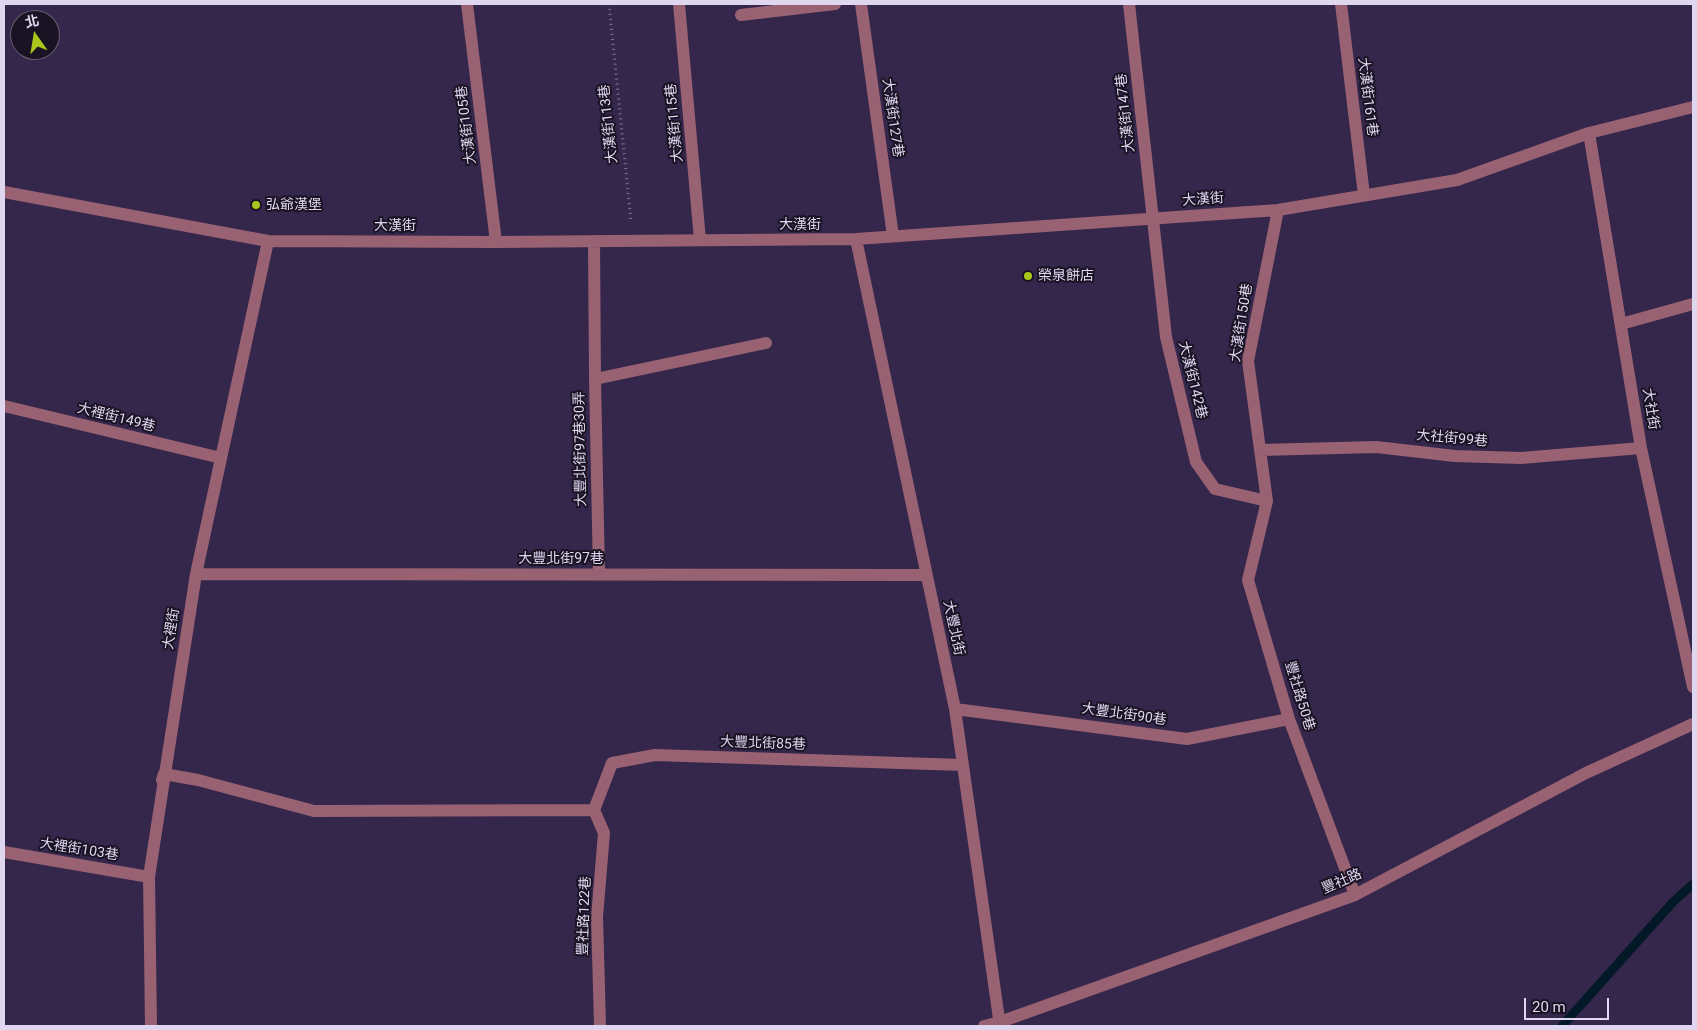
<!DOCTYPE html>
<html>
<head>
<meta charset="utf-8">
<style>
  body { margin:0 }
  #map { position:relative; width:1697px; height:1030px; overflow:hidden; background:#35264c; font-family:Roboto,"Noto Sans TC",sans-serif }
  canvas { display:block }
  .frame { position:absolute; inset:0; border:5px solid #dfd7ef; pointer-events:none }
  .north { position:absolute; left:10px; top:10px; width:50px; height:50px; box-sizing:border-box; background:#191324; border:1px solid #686175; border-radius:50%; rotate:347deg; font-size:14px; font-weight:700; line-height:20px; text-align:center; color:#dfd7ef }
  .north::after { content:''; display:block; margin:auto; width:18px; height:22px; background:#a9c71b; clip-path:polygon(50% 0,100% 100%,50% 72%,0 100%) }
  .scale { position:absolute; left:1524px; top:998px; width:85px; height:22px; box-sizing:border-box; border:2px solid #dfd7ef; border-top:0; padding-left:6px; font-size:15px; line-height:18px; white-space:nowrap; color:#dfd7ef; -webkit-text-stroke:4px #191324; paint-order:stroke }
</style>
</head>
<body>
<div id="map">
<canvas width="1697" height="1030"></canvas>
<div class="frame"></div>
<div class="north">北</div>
<div class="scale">20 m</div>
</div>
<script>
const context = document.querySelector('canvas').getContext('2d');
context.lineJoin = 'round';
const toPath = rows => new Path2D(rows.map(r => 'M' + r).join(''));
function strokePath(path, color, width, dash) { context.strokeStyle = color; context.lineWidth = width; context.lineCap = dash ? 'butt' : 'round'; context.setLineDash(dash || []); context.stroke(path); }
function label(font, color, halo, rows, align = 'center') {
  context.font = font + ' Roboto,"Noto Sans TC",sans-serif'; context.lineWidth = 4; context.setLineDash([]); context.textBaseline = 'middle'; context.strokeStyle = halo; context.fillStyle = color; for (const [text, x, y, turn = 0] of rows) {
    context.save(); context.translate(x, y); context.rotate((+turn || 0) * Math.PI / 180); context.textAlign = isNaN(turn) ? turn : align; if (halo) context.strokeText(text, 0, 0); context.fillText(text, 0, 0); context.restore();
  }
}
strokePath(toPath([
  [1562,1026,1673,902,1693,884]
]), '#041928', 9);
strokePath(toPath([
  [609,4,631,221]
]), '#847898', 3, [1, 4]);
strokePath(toPath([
  [467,4,496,242],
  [679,4,700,240],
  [861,4,893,236],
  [1129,4,1166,337,1196,462,1215,489,1267,501],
  [1341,4,1364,195],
  [741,15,835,4],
  [1589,133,1641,448,1693,687],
  [4,192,268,241,496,242,856,239,1278,210,1457,180,1589,133,1693,107],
  [1278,210,1248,361,1267,501,1248,580,1289,719,1355,895],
  [856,239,955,709,1000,1026],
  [594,241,595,379],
  [1621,324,1693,304],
  [4,406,221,458],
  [1260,450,1376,447,1455,456,1521,458,1641,448],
  [196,574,926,575],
  [599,574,595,379,766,343],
  [955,709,1187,739,1289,719],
  [162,780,164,774,198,780,314,811,594,810],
  [594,810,612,763,655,755,963,765],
  [594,810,604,833,597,917,600,1026],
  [4,852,149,877],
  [151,1026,149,877,196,574,268,241],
  [984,1026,1000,1022,1355,895,1586,773,1693,724]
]), '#986272', 12);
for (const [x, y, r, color] of [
  [256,205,5,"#a9c71b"],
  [1028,276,5,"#a9c71b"]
]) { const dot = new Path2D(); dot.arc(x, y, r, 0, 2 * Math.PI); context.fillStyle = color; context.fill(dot); strokePath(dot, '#191324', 2); }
label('14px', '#dfd7ef', '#191324', [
  ["大漢街161巷",1367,97,83],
  ["大漢街147巷",1126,113,-96],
  ["大漢街127巷",892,118,82],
  ["大漢街115巷",675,123,-95],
  ["大漢街113巷",609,124,-96],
  ["大漢街105巷",467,125,-97],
  ["大漢街",1203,200,-4],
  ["大漢街",800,225],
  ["大漢街",395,226],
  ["大漢街150巷",1242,323,-81],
  ["大漢街142巷",1192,380,76],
  ["大社街",1650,409,81],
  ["大裡街149巷",116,418,14],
  ["大社街99巷",1452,439,5],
  ["大豐北街97巷30弄",581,449,-91],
  ["大豐北街97巷",561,559],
  ["大豐北街",953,628,78],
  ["大裡街",172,629,-81],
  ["豐社路50巷",1299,696,73],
  ["大豐北街90巷",1124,715,8],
  ["大豐北街85巷",763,744,2],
  ["大裡街103巷",79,850,9],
  ["豐社路",1342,882,-23],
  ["豐社路122巷",585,916,-88]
]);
label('14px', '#dfd7ef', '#191324', [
  ["弘爺漢堡",266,205],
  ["榮泉餅店",1038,276]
], 'left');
</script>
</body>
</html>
